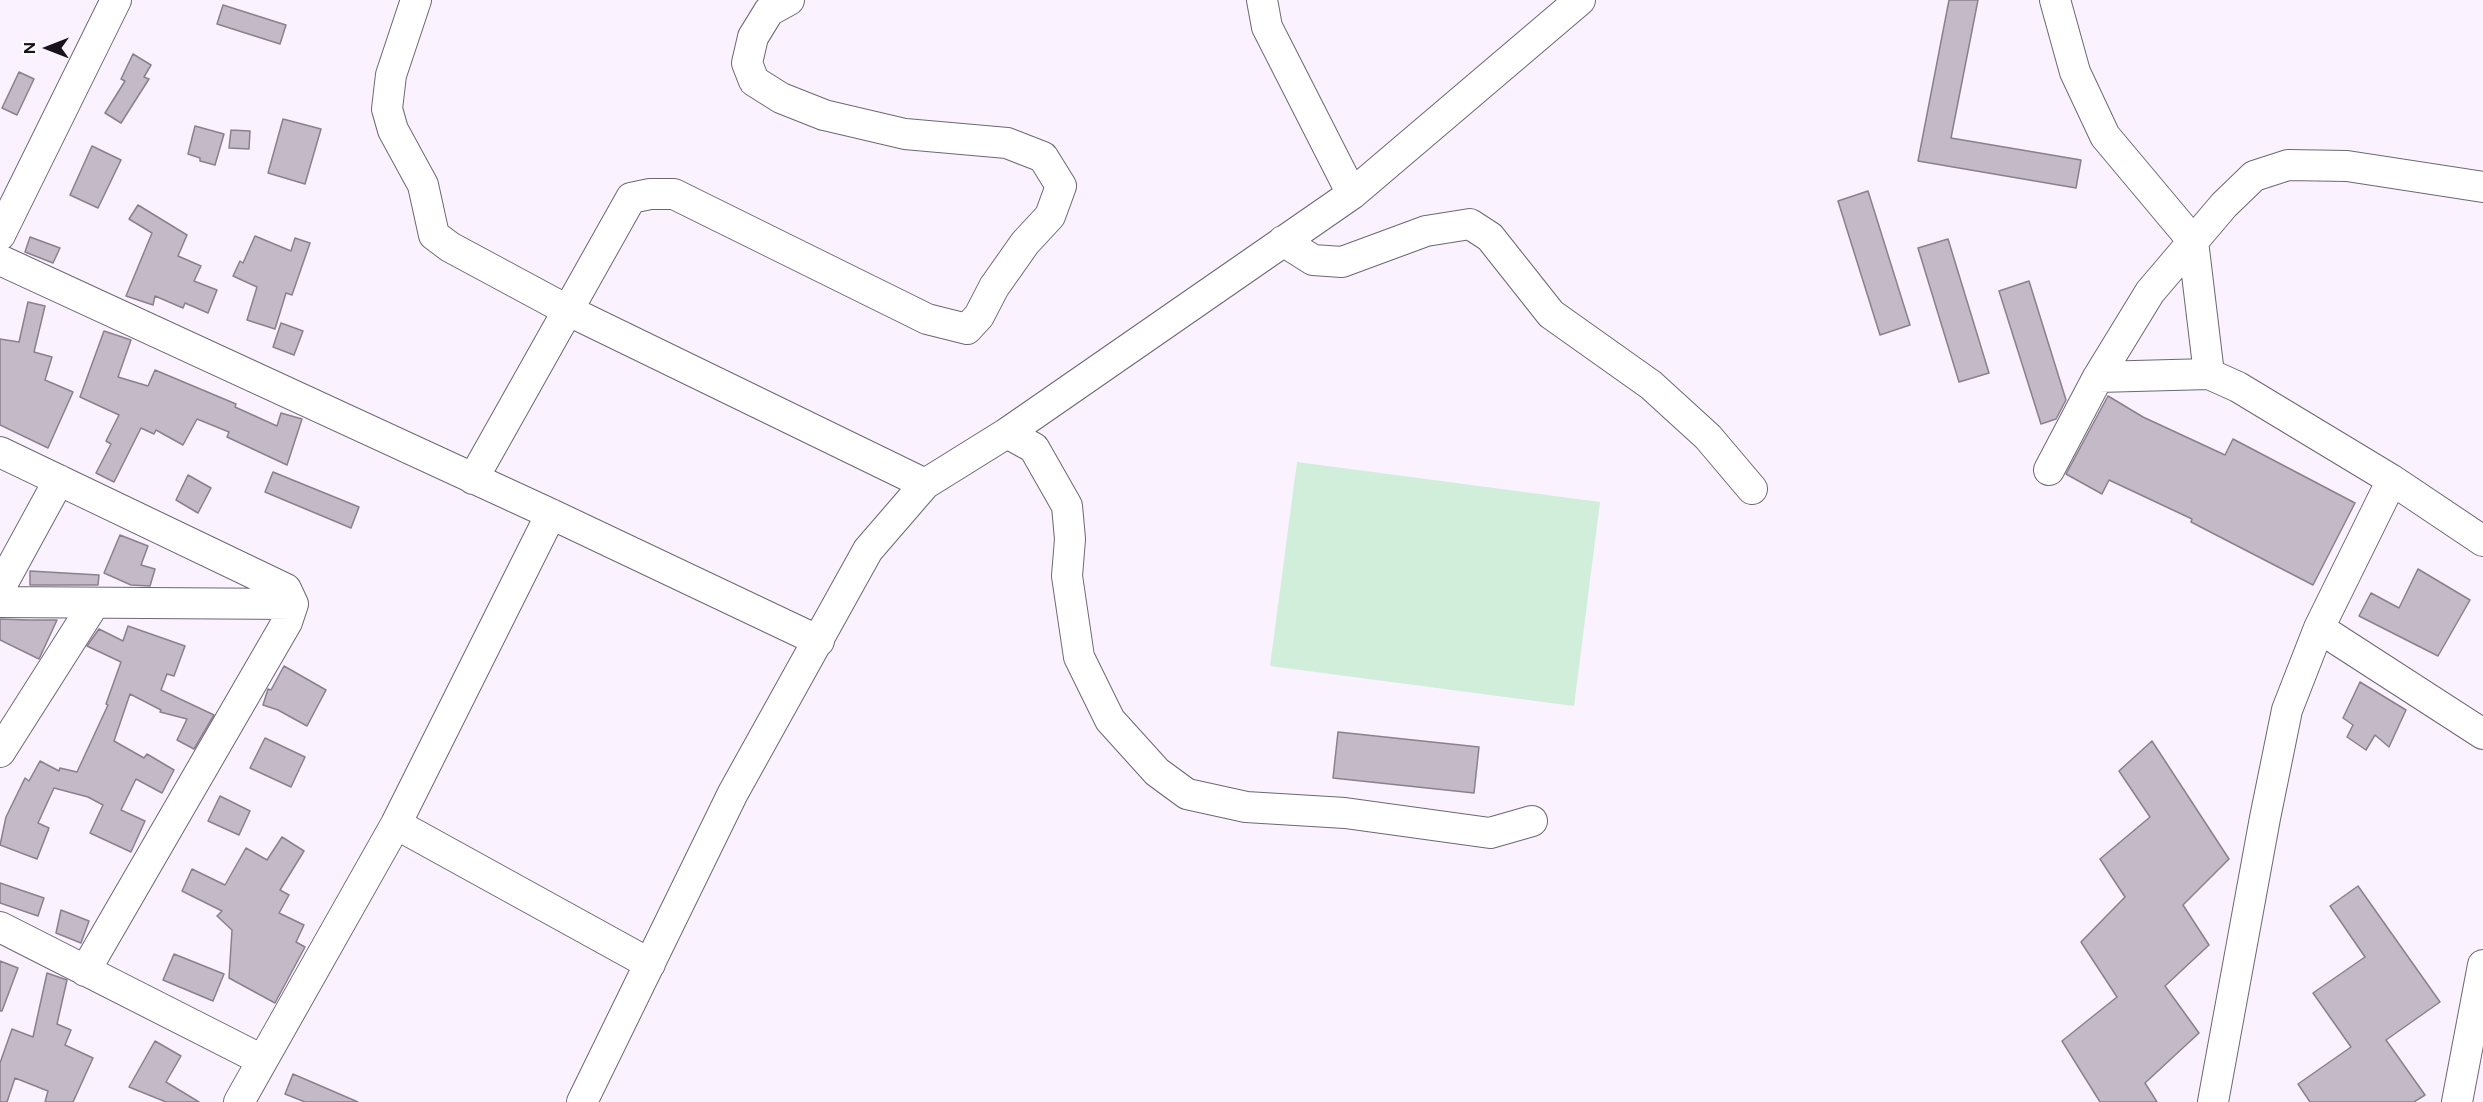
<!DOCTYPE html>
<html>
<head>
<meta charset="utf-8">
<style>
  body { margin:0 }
  #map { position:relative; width:2483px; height:1102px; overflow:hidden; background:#faf2ff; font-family:Figtree,sans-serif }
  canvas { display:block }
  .north { position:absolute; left:18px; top:18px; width:60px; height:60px; -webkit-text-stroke:4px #fff; paint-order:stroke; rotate:270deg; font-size:16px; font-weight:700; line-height:24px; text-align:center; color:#171319 }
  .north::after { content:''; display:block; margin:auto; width:21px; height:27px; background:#171319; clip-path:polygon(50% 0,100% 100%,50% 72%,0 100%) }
</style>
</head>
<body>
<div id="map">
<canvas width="2483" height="1102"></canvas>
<div class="north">N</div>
</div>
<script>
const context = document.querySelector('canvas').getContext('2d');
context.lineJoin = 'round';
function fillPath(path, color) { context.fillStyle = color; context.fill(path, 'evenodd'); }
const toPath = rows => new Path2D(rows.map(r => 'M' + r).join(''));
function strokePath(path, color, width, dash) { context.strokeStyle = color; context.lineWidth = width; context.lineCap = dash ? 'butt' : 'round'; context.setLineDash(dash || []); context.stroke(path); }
fillPath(toPath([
  [1297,462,1600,502,1574,706,1270,666]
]), '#d0eeda');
const building = toPath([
  [1949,0,1978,0,1951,138,2081,160,2076,188,1918,161,1949,0],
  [223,5,286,25,280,44,217,24,223,5],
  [133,54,151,65,144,77,149,79,121,123,105,113,125,81,121,79,133,54],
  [19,72,34,79,17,115,2,108,19,72],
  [283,119,321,129,305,184,268,173,283,119],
  [195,126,224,134,215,165,200,161,200,158,188,154,195,126],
  [231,130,250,131,249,149,229,148,231,130],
  [92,146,121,160,98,208,70,195,92,146],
  [1868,191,1910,325,1880,335,1838,201,1868,191],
  [138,205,187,235,178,256,201,266,194,281,217,290,208,313,185,303,183,308,155,296,153,305,126,296,152,233,129,219,138,205],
  [255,236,291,251,295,238,310,243,292,295,286,293,275,329,247,320,257,287,233,276,240,261,243,263,255,236],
  [30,237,60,248,53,263,25,252,30,237],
  [1948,239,1989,373,1959,382,1918,248,1948,239],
  [2029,281,2066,400,2056,419,2041,424,1999,291,2029,281],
  [28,302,45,306,34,352,52,357,45,380,73,392,48,448,0,425,0,339,19,342,28,302],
  [281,323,303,331,294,355,273,347,281,323],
  [104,331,131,340,118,377,148,386,155,370,236,404,235,407,277,426,281,413,302,419,287,465,227,437,229,432,197,419,183,445,156,430,154,434,141,428,114,482,96,473,111,444,106,441,119,415,80,397,104,331],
  [2108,396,2143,417,2225,455,2233,439,2355,503,2313,585,2191,522,2192,519,2109,480,2102,494,2066,474,2108,396],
  [273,472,359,507,351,528,265,492,273,472],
  [188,475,211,488,198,513,176,500,188,475],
  [120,535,148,546,141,565,155,569,150,586,131,585,104,573,120,535],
  [2418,569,2470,600,2438,656,2359,616,2371,593,2399,608,2418,569],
  [30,571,99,575,98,585,30,585,30,571],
  [0,619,28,620,57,620,39,659,0,640,0,619],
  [128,626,185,646,174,676,167,674,161,690,214,715,194,749,177,740,187,719,160,712,161,710,130,694,114,741,144,758,147,754,174,770,162,793,136,779,121,810,145,821,131,852,90,833,103,805,88,797,54,788,38,823,49,828,37,859,0,845,6,817,25,778,29,781,40,761,59,771,60,768,77,772,108,705,106,704,121,662,87,646,99,629,123,641,128,626],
  [284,666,326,690,307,726,278,710,263,705,268,689,271,690,284,666],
  [2360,682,2406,710,2389,747,2375,735,2366,750,2347,737,2353,725,2343,718,2360,682],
  [1338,732,1479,747,1474,793,1333,778,1338,732],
  [265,738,305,757,291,787,250,768,265,738],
  [2152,741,2229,859,2183,905,2209,945,2165,986,2199,1033,2145,1083,2157,1102,2100,1102,2062,1041,2117,997,2081,942,2125,897,2100,859,2150,817,2119,771,2152,741],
  [220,796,250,811,239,835,208,821,220,796],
  [282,837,304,851,280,890,289,895,279,913,304,925,296,942,305,947,275,1003,229,978,232,930,217,916,222,911,182,891,192,869,225,885,246,848,267,860,282,837],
  [0,883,44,898,38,916,0,903,0,883],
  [2358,886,2440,1002,2386,1040,2425,1095,2414,1102,2310,1102,2298,1084,2351,1047,2313,993,2365,957,2330,906,2358,886],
  [61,910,89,921,81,943,56,933,61,910],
  [174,954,224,974,213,1001,163,980,174,954],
  [0,961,18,968,2,1011,0,1011,0,961],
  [47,973,67,980,57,1024,71,1030,65,1045,93,1058,73,1102,45,1102,48,1091,15,1078,7,1102,0,1102,0,1063,12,1029,33,1037,47,973],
  [155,1041,181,1056,166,1082,199,1102,166,1102,129,1087,155,1041],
  [293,1074,358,1102,305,1102,285,1094,293,1074]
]);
fillPath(building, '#c3b9c7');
strokePath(building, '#8a808e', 1.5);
const minor = toPath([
  [416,0,391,75,387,109,393,130,423,185,434,235,450,247,567,310,925,484],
  [1262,0,1267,27,1352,194],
  [2055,0,2075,72,2105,136,2193,241,2209,374],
  [0,235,116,0],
  [1283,241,1313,260,1342,262,1426,231,1470,224,1490,237,1551,314,1651,385,1708,437,1752,489],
  [0,260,551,514,819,641],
  [2098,377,2209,374,2238,387,2392,480,2483,541],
  [1007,433,1034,448,1067,506,1070,539,1067,576,1079,657,1110,720,1157,772,1187,794,1246,807,1345,813,1490,833,1532,821],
  [0,452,286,589,293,604,287,622,85,971],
  [2049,470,2098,377,2150,292,2224,205,2254,176,2288,165,2347,166,2483,187],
  [473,479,631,198,650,194,674,194,927,319,967,329,979,316,994,287,1025,243,1050,216,1061,186,1043,157,1007,143,905,134,824,115,781,98,754,81,747,63,753,37,769,11,789,0],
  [0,588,59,480],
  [0,602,293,604],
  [2319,628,2483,734],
  [0,752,94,604],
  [396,824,650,964],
  [0,927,262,1060],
  [239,1102,396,824,551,514],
  [582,1102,733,793,868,550,925,484,1007,433,1352,194,1580,0],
  [2213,1102,2265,818,2287,710,2319,628,2392,480],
  [2457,1102,2483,965]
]);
strokePath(minor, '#6f6674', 32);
strokePath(minor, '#fff', 30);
</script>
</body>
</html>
